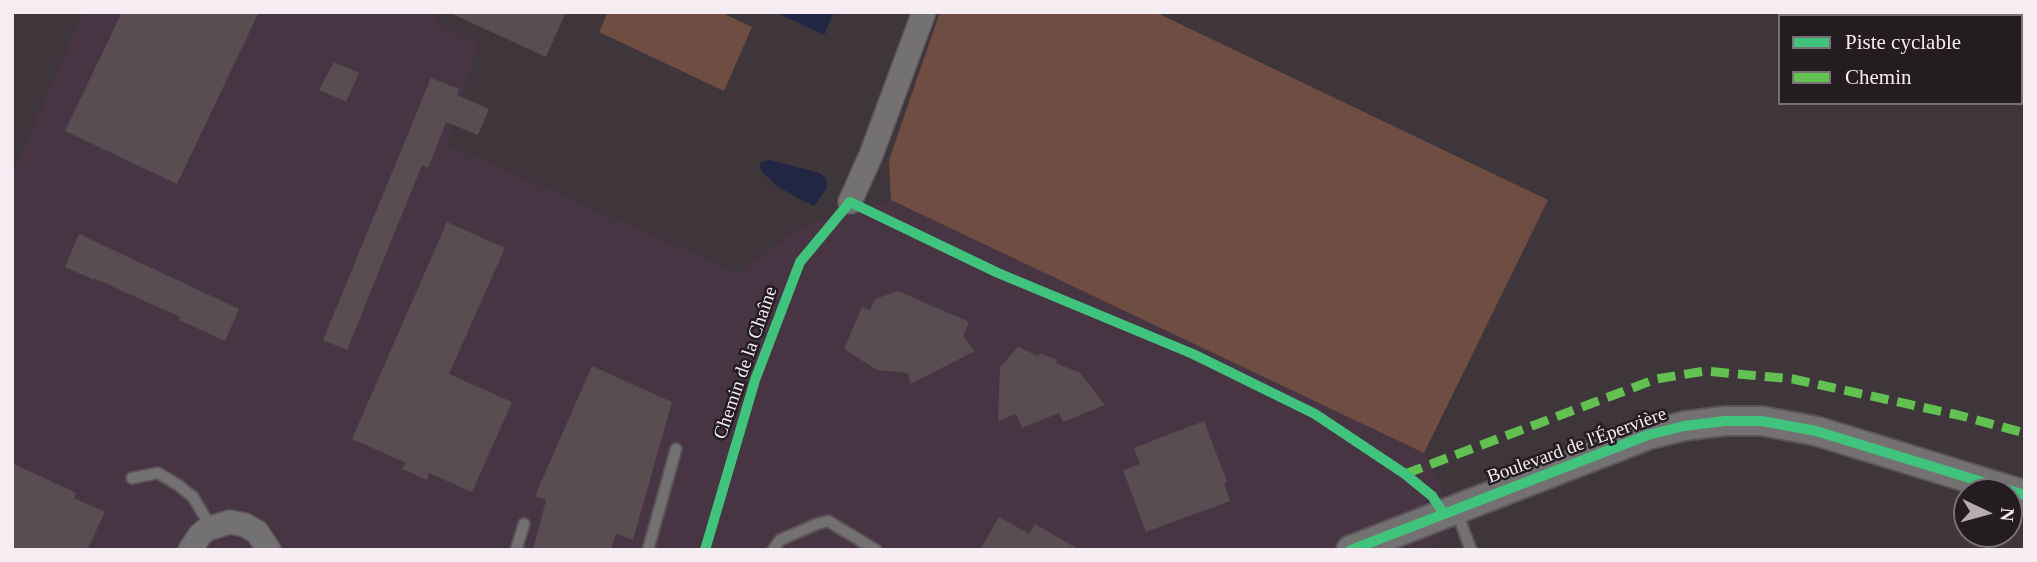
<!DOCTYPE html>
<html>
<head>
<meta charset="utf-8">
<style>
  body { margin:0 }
  #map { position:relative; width:2037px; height:562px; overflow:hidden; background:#3e363b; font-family:"Times New Roman",serif }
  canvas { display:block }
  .frame { position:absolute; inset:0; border:14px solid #f6edf3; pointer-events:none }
  .legend { position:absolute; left:1778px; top:14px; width:245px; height:91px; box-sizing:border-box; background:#231c21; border:2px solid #777075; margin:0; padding:9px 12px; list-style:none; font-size:21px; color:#f6edf3 }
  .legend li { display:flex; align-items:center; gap:14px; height:35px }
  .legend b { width:35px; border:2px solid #777075 }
  .north { position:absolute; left:1953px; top:478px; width:70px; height:70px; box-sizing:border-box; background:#231c21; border:2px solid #777075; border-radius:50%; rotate:95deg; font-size:19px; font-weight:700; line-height:28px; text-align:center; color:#f6edf3 }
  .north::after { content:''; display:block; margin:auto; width:24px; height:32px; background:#b6adb3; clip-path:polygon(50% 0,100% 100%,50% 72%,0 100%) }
</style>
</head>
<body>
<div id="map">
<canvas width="2037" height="562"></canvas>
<div class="frame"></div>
<ul class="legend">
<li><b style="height:9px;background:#40c37c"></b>Piste cyclable</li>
<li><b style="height:9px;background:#63c152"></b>Chemin</li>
</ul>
<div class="north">N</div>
</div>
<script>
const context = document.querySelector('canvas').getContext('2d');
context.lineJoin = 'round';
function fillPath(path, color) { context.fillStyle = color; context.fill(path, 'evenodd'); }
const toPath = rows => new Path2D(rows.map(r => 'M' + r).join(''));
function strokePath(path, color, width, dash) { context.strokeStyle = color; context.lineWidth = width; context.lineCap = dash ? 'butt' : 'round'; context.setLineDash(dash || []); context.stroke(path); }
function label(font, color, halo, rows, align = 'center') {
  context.font = font + ' "Times New Roman",serif'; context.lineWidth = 5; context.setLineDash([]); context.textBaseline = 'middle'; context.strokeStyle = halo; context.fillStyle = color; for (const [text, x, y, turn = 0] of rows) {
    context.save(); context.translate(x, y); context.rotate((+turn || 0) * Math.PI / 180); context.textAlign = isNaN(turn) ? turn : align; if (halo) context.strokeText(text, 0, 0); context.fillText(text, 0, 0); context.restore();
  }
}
fillPath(toPath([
  [83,12,433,12,442,25,479,43,446,144,738,273,803,226,891,200,1424,453,1443,492,1449,535,1430,550,12,550,12,176]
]), '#483543');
fillPath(toPath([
  [608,12,720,12,752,27,724,91,599,32],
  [940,12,1155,12,1548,200,1424,453,891,200,889,160]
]), '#6f4d42');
fillPath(toPath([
  [775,12,834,12,824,35],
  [769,160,820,173,827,181,827,188,814,206,801,200,776,185,761,171,760,163]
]), '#212642');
fillPath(toPath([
  [122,12,259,12,177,184,65,131],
  [448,12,566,12,546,57],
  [334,62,359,73,346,102,319,90],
  [431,78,459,89,457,95,489,109,478,135,446,122,428,168,422,165,347,350,323,340],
  [447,222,505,248,449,374,512,402,472,492,429,473,427,480,402,469,406,463,352,439],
  [79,234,239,309,225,341,179,320,180,317,94,278,94,280,65,267],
  [898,291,969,322,963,336,975,351,910,384,908,373,877,370,844,349,862,307,870,311,875,299],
  [1018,347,1038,356,1040,353,1057,360,1056,363,1080,373,1105,405,1063,422,1059,413,1022,428,1016,414,998,421,1000,367],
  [592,366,672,402,633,540,616,533,611,550,533,550,546,500,535,496],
  [1204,421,1227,482,1224,484,1230,501,1146,532,1123,470,1140,464,1134,448],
  [12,463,76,493,74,498,105,512,87,550,12,550],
  [999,517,1029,534,1035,524,1080,550,980,550]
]), '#594d52');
const service = toPath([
  [132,478,158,473,178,485,193,497,211,527],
  [1459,511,1462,526,1471,550],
  [516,550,524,524],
  [648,550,676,449],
  [773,550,780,540,817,524,828,521,876,550]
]);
const minor = toPath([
  [850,202,871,155,924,12],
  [190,550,200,535,207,529,230,522,245,525,257,532,269,550]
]);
const tertiary = toPath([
  [1351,550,1648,435,1684,426,1725,421,1762,421,1816,431,2025,495]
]);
strokePath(service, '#5b5458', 14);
strokePath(minor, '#5b5458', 26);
strokePath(tertiary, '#5b5458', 32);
strokePath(service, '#747173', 10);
strokePath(minor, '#747173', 23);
strokePath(tertiary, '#747173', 28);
strokePath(toPath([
  [1941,12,1945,16],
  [1964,12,1968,16],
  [2021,60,2025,63],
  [2021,79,2025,82]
]), '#757174', 5, [3.5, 7]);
strokePath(toPath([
  [1405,474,1656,379,1705,371,1793,379,1958,415,2025,433]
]), '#63c152', 9, [18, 9]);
strokePath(toPath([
  [705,550,755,380,800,262,850,202,998,273,1193,354,1315,414,1405,474,1432,496,1444,514],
  [1351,550,1648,435,1684,426,1725,421,1762,421,1816,431,2025,495]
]), '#40c37c', 10);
label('19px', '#f6edf3', '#231c21', [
  ["Chemin de la Chaîne",746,363,-71],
  ["Boulevard de l'Épervière",1577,446,-20]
]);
</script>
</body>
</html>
